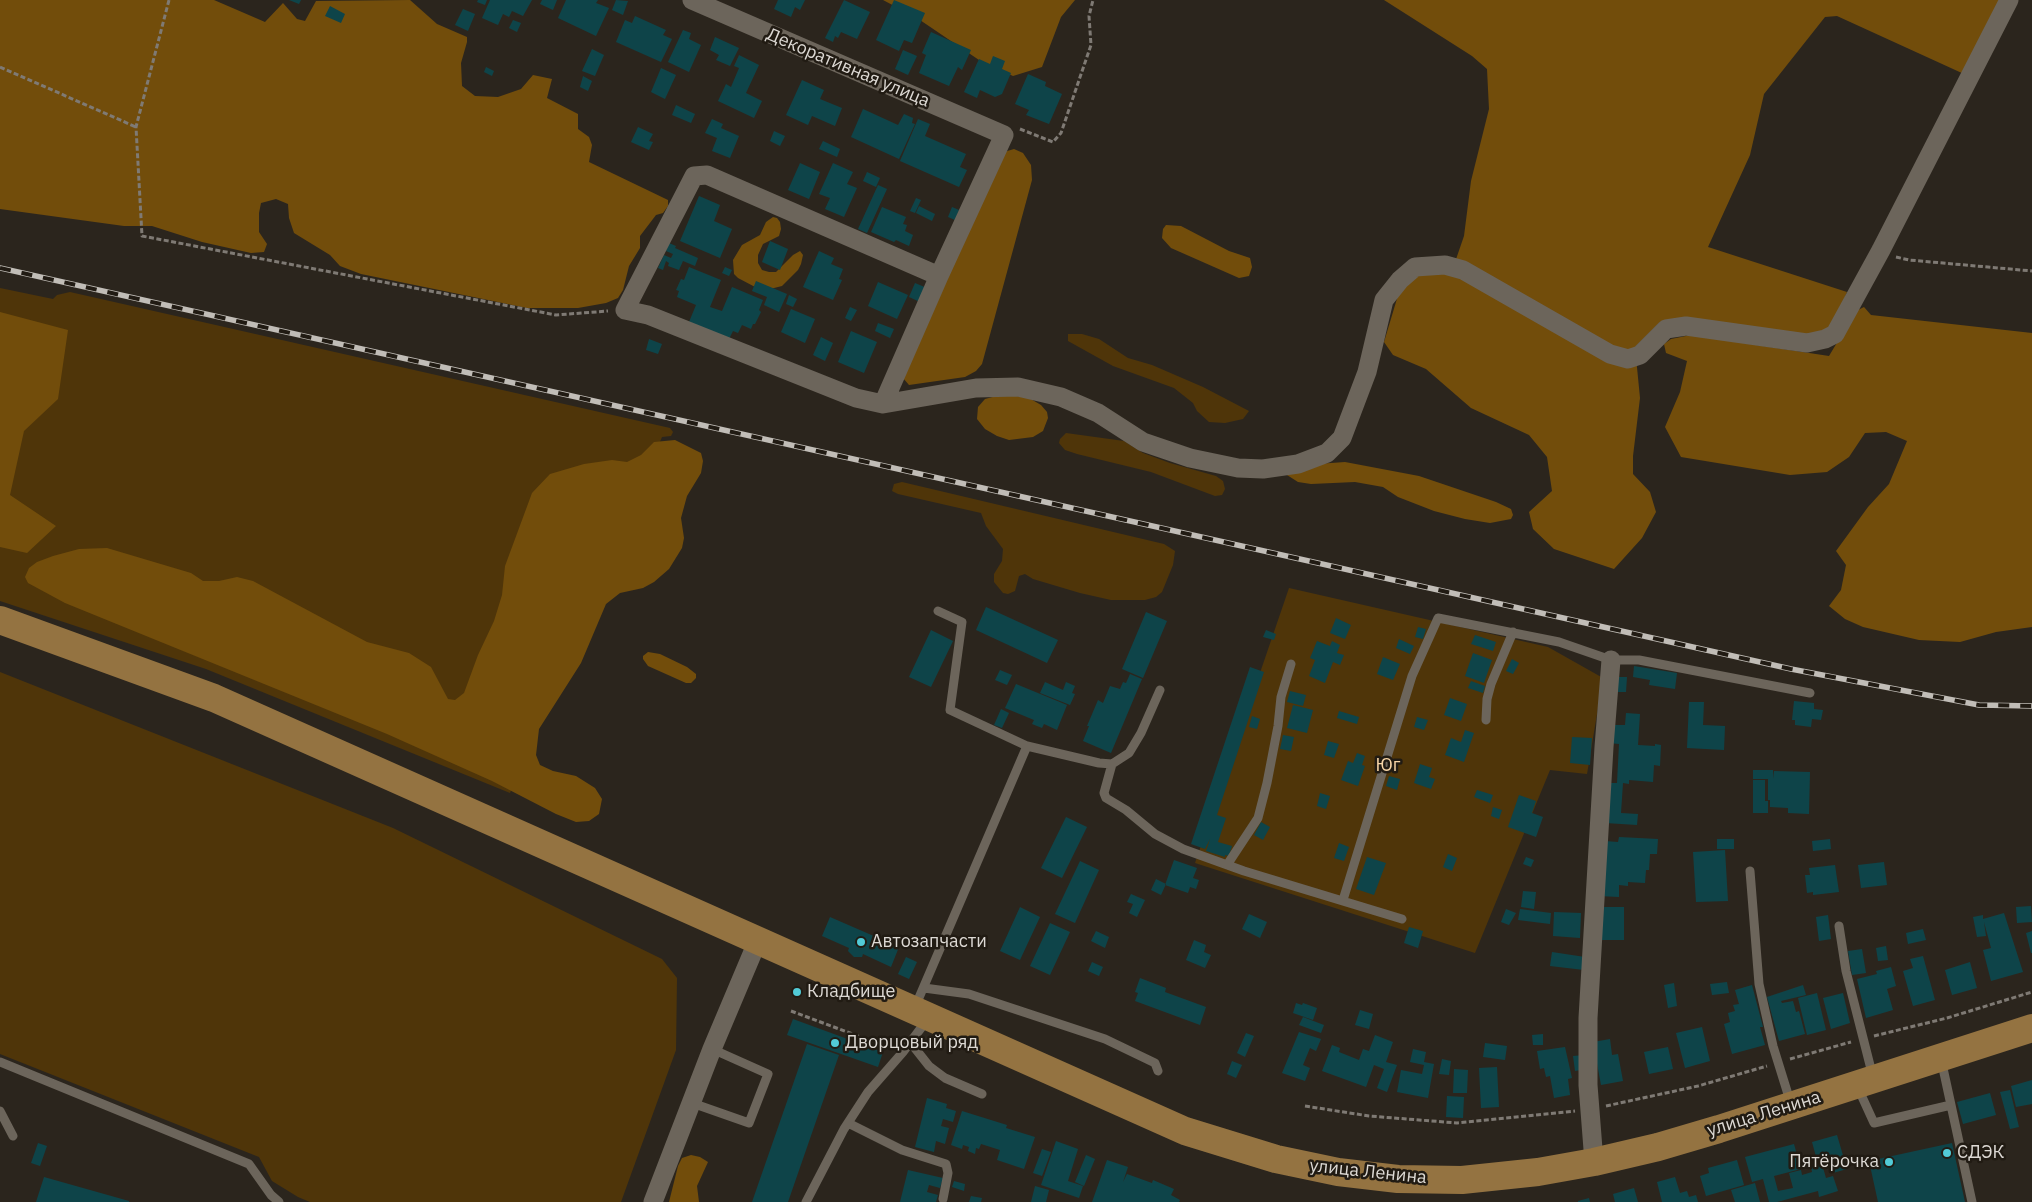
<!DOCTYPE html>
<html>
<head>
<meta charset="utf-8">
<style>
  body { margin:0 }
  canvas { display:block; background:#2b251d }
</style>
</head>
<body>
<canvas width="2032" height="1202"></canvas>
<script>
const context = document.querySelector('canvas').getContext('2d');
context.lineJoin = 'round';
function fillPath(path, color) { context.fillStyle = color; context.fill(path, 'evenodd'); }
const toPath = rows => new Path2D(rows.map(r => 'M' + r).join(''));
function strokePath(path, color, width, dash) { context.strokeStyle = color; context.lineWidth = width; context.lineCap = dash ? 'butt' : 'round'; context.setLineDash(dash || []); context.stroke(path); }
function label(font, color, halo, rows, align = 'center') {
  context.font = font + ' "IBM Plex Sans",sans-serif'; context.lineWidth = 5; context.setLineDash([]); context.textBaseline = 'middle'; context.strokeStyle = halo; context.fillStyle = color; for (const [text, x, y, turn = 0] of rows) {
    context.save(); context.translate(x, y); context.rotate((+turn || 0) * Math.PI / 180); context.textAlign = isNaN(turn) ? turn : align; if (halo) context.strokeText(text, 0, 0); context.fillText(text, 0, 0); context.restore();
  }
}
fillPath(toPath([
  [0,288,53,299,57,295,70,292,670,428,673,432,671,436,662,437,510,793,206,669,0,601],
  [1068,334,1082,334,1099,339,1128,358,1152,365,1203,387,1249,411,1243,419,1225,423,1209,422,1197,411,1193,403,1174,388,1113,366,1068,341],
  [1066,433,1124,441,1143,453,1170,463,1216,476,1223,481,1225,489,1222,495,1215,496,1151,472,1077,454,1065,450,1059,443,1060,439],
  [902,482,1164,544,1175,551,1173,565,1162,592,1156,597,1145,600,1111,600,1080,593,1033,579,1025,574,1019,576,1015,591,1008,594,1003,593,994,582,994,574,1002,561,1003,549,986,526,981,513,898,494,892,491,894,484],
  [1289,588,1548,647,1603,678,1587,774,1550,770,1475,953,1195,863],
  [0,672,393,828,662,959,677,978,676,1050,621,1202,310,1202,298,1197,272,1181,259,1157,0,1054]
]), '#4f3509');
fillPath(toPath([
  [0,0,214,0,265,22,283,3,297,19,305,21,316,1,410,0,437,24,467,37,467,42,461,63,462,86,475,96,498,97,521,89,533,75,552,79,547,98,578,114,578,129,589,137,592,145,589,162,668,200,668,206,663,213,656,215,640,236,640,248,629,266,623,290,618,298,606,303,578,308,527,308,361,274,340,266,330,255,294,233,289,218,288,204,276,199,261,203,259,213,259,232,267,244,264,252,251,253,202,242,152,226,124,226,0,209],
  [883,0,1075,0,1061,17,1042,67,1013,76,979,60,917,18],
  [1384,0,2003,0,1964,74,1837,16,1825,17,1764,94,1750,155,1708,247,1847,292,1833,328,1805,338,1685,321,1660,322,1635,347,1640,398,1633,456,1633,474,1650,492,1656,512,1642,538,1614,569,1554,549,1533,529,1529,512,1552,491,1547,457,1529,435,1471,408,1426,369,1393,355,1384,342,1399,292,1416,275,1453,268,1464,236,1471,181,1489,109,1487,69,1472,56],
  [1014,149,1023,153,1031,165,1032,180,982,364,976,371,965,377,909,385,903,378,1004,152],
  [773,217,777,218,780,222,781,229,779,236,763,244,758,255,758,263,762,270,769,272,776,272,793,255,800,251,803,255,801,264,798,270,782,286,774,288,757,288,738,278,734,274,733,260,742,245,760,235,766,222],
  [1166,225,1181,226,1229,251,1250,258,1252,267,1249,276,1239,278,1171,248,1162,238,1163,229],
  [1864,307,1871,315,2032,333,2032,627,1996,632,1960,642,1919,640,1863,627,1845,619,1829,606,1841,590,1846,565,1836,551,1868,507,1889,484,1907,441,1886,432,1865,433,1849,457,1827,472,1790,475,1681,457,1665,427,1680,392,1687,361,1666,353,1664,344,1671,339,1691,335,1829,356,1856,311],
  [0,312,68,330,58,399,24,431,10,495,56,526,27,553,0,547],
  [1004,394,1029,398,1041,405,1047,412,1048,418,1043,431,1033,437,1009,440,997,436,985,429,977,419,978,407,985,399],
  [675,440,701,453,703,461,701,473,687,496,681,518,684,538,682,548,669,569,654,582,643,588,620,593,606,604,581,663,539,729,536,755,540,765,553,771,576,776,595,788,602,799,599,814,589,821,576,822,556,814,492,781,387,734,65,603,28,583,25,577,29,568,37,562,53,556,79,549,107,548,191,573,203,581,219,581,237,577,253,581,367,642,409,653,431,667,448,699,455,700,464,693,478,655,494,621,502,595,505,566,532,493,550,474,584,464,612,460,627,462,641,455,654,442],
  [1345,462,1419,476,1496,502,1511,509,1513,515,1511,519,1490,523,1465,519,1434,511,1398,497,1383,487,1355,482,1311,484,1298,482,1287,475,1317,464],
  [648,652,660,654,687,667,696,674,696,678,691,683,686,683,648,666,643,659,643,656],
  [691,1155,700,1157,708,1162,697,1186,699,1202,669,1202,678,1166,682,1158]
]), '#724d0b');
fillPath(toPath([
  [289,0,301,0,299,4],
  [478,0,487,0,485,5,477,2],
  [490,0,532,0,523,16,512,11,509,17,503,14,498,25,482,18],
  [542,0,557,0,553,10,540,4],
  [566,0,598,0,596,3,609,8,596,36,558,18],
  [616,0,628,1,623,15,612,10],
  [778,0,805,0,800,10,795,7,791,17,774,9],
  [844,0,870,12,857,39,841,32,838,38,835,36,833,42,825,38],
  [894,0,925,13,912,43,904,40,899,51,876,40],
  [330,6,345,14,341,23,325,16],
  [463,9,475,14,468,31,455,25],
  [635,16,666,30,663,35,672,39,661,62,616,42,625,20,632,23],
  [513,20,521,23,517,32,509,28],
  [683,30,691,33,689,39,701,45,689,72,668,62],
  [931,32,971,50,962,70,958,67,949,86,919,73,926,55,922,53],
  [715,37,739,48,730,66,716,60,719,55,710,50],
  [592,49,604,55,595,76,582,71],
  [903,50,917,56,908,75,895,69],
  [739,55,759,65,746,93,762,101,754,118,718,101,726,84,731,87,739,68,734,66],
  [993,56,1005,61,1002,69,1011,73,1002,94,995,97,980,90,977,98,964,92,979,59,990,64],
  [486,67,494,71,492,76,484,72],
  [661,68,676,75,665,99,651,92],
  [1028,74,1046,82,1045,86,1062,94,1049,124,1026,115,1029,110,1015,104],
  [583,76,592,81,588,91,580,87],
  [802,80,824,90,820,99,842,108,835,126,812,116,808,125,786,115],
  [676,105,695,114,691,123,672,115],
  [863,109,898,125,904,114,913,118,912,123,915,124,899,159,851,137],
  [712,119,723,124,721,128,739,136,730,158,712,151,717,138,705,133],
  [918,119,930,124,925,136,966,154,960,167,967,170,959,187,900,161],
  [638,127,653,134,649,141,653,142,649,150,631,142],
  [774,131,785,136,780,146,770,141],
  [823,141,840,149,837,157,819,149],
  [800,163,820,172,809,199,788,190],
  [833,163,853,172,847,184,857,188,844,217,825,209,830,198,819,194],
  [867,172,880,178,876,187,863,181],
  [878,185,887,189,867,233,858,229],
  [699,196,720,205,714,221,732,229,720,258,680,241],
  [916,198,921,200,915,213,910,211],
  [919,206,935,214,932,221,916,213],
  [882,207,906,217,903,224,907,225,905,231,913,235,909,246,896,240,894,242,871,232],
  [952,207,959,210,955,220,948,217],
  [770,241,788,249,780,270,762,262],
  [669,243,676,246,675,248,698,258,695,266,683,261,679,270,668,266,669,263,666,261,663,270,658,268,664,255,671,258,673,254,666,251],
  [819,251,834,258,831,264,843,269,839,279,842,280,833,300,803,287],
  [689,267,721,280,710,307,722,311,732,287,763,300,759,310,761,312,755,324,753,324,751,329,742,325,738,333,733,331,729,339,689,322,696,305,677,297,679,291,676,290,681,279,684,280],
  [725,267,732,270,729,276,722,273],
  [756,281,787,294,779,312,764,305,767,297,752,291],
  [878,282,908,295,897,319,868,306],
  [915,283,927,288,920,302,909,297],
  [789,295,797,299,793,307,786,304],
  [850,307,857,310,851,321,845,318],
  [791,309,815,319,805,343,781,332],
  [878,323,894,329,890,338,875,331],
  [851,331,877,342,864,373,838,362],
  [821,337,833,343,825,361,813,355],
  [649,339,662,344,658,354,646,350],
  [986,607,1058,640,1047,663,976,630],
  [1146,612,1167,621,1143,678,1122,669],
  [1336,618,1351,625,1345,639,1330,633],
  [1418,627,1426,629,1423,639,1415,637],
  [931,630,953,641,931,687,909,677],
  [1266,630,1276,634,1274,640,1263,637],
  [1475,635,1496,642,1493,651,1471,644],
  [1399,639,1414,646,1410,654,1396,648],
  [1317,641,1330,646,1332,641,1340,645,1337,653,1344,655,1340,665,1333,662,1325,683,1309,676,1315,660,1310,658],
  [1473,653,1492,660,1484,683,1465,676],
  [1383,657,1400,664,1393,680,1377,674],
  [1512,659,1519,663,1513,674,1506,671],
  [1634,666,1677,673,1675,689,1649,685,1650,680,1633,677],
  [1250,667,1264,672,1217,815,1226,818,1218,842,1232,846,1229,856,1225,855,1225,857,1206,851,1210,839,1205,849,1191,844],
  [1000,670,1012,675,1007,685,995,680],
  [1130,674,1142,679,1111,753,1083,741,1089,726,1087,726,1098,700,1103,703,1110,686,1120,689,1123,682,1126,683],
  [1616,677,1627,677,1626,692,1616,692],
  [1471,681,1485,686,1483,693,1468,688],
  [1045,682,1063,690,1066,682,1075,686,1072,693,1075,694,1070,705,1040,693],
  [1016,684,1067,705,1057,730,1044,724,1042,728,1032,724,1034,720,1005,708],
  [1290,691,1306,695,1303,706,1287,702],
  [1450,698,1467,704,1461,721,1444,715],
  [1794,701,1814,703,1814,709,1823,710,1821,720,1812,719,1811,727,1795,725,1795,720,1792,720],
  [1689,702,1704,702,1703,725,1725,726,1724,750,1687,748],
  [1293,705,1313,710,1307,733,1287,728],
  [1001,709,1009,713,1002,728,994,725],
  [1339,711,1359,717,1357,724,1337,718],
  [1626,713,1640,714,1638,745,1655,746,1655,744,1661,745,1660,766,1654,765,1653,782,1629,780,1629,784,1623,783,1621,813,1638,814,1637,825,1605,823,1608,783,1617,783,1619,744,1609,743,1610,725,1625,725],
  [1252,716,1260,719,1257,729,1249,727],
  [1417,717,1428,720,1424,730,1414,727],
  [1465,730,1474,733,1464,762,1445,755,1451,738,1461,742],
  [1283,735,1294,737,1291,751,1280,749],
  [1572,737,1592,738,1590,765,1570,763],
  [1328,741,1339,744,1334,758,1324,755],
  [1357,753,1365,756,1362,765,1365,766,1358,786,1341,780,1348,761,1353,763],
  [1420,764,1432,768,1429,777,1435,779,1431,789,1414,783],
  [1753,770,1773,770,1773,779,1774,771,1810,772,1809,814,1788,813,1788,808,1770,807,1770,800,1768,800,1768,779,1753,779],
  [1389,776,1400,779,1397,790,1386,786],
  [1753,780,1765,780,1765,801,1768,801,1768,813,1753,813],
  [1477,790,1493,795,1490,803,1474,797],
  [1320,793,1330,796,1326,809,1317,806],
  [1519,795,1536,801,1532,813,1543,817,1536,837,1508,827],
  [1493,807,1502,810,1499,819,1491,816],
  [1066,817,1087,827,1062,878,1041,868],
  [1261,822,1270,827,1263,840,1254,835],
  [1619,837,1658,839,1657,854,1650,854,1649,870,1646,870,1645,883,1628,882,1628,886,1619,885,1619,897,1598,896,1605,841,1618,842],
  [1717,839,1734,839,1734,849,1717,849],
  [1830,839,1831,849,1813,851,1812,841],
  [1339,843,1349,847,1344,861,1334,858],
  [1725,850,1728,901,1696,902,1693,852],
  [1448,854,1457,858,1452,871,1443,867],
  [1367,857,1386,863,1374,895,1356,889],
  [1526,857,1534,860,1531,867,1523,864],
  [1174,860,1197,868,1193,878,1199,880,1196,889,1190,887,1188,893,1165,885],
  [1080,861,1099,870,1075,923,1055,914],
  [1884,862,1887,885,1861,888,1858,865],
  [1835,865,1839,892,1813,895,1813,892,1807,893,1805,875,1810,875,1809,868],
  [1156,879,1166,884,1161,895,1151,890],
  [1523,891,1536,892,1534,909,1521,907],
  [1131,894,1145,900,1137,917,1129,913,1133,904,1127,902],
  [2031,906,2032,922,2017,923,2016,907],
  [1020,907,1040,917,1020,960,1000,951],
  [1601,907,1624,907,1624,940,1600,940],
  [1506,909,1516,913,1509,925,1501,922],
  [1520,909,1551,913,1550,924,1518,920],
  [1554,912,1581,913,1580,938,1553,936],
  [2004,913,2023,972,1991,981,1983,950,1991,948,1984,922,1986,936,1977,937,1973,917,1983,915,1983,919],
  [1249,914,1267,922,1260,938,1242,929],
  [1828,915,1831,939,1819,941,1816,917],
  [830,917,899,947,891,967,863,954,862,957,854,957,848,951,849,948,822,936],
  [1050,923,1070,932,1050,975,1030,966],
  [1409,927,1423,931,1418,948,1404,943],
  [1923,929,1926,940,1908,944,1906,933],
  [1096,931,1109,937,1105,948,1091,941],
  [2032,931,2032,953,2031,953,2026,933],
  [1194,940,1206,945,1204,952,1211,955,1205,968,1186,960],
  [1886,946,1888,960,1878,961,1876,948],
  [1862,949,1866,973,1852,975,1848,951],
  [1552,952,1585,957,1584,970,1550,966],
  [1923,956,1935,1000,1913,1006,1903,971,1913,968,1910,959],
  [906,957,917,962,909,979,898,974],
  [1092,962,1103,967,1099,976,1088,971],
  [1970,962,1977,988,1952,995,1945,970],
  [1891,967,1896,986,1887,989,1893,1010,1866,1018,1857,979,1877,974,1876,971],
  [1140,978,1166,988,1165,992,1206,1007,1200,1025,1135,1001,1138,993,1135,992],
  [1727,982,1729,993,1712,995,1710,984],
  [1674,983,1677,1006,1668,1008,1664,985],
  [1752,985,1763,1027,1760,1027,1765,1045,1732,1054,1724,1024,1730,1022,1728,1013,1735,1011,1733,1005,1739,1004,1735,990],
  [1803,985,1806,995,1781,1001,1782,1003,1793,1001,1796,1012,1799,1011,1805,1034,1779,1041,1767,997],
  [1817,993,1826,1030,1807,1035,1798,998],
  [1843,993,1850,1023,1831,1029,1823,998],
  [1296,1003,1302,1005,1303,1003,1317,1008,1313,1020,1293,1013],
  [1360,1010,1373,1014,1369,1029,1355,1025],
  [1303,1017,1324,1025,1321,1033,1299,1025],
  [793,1019,883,1052,878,1067,787,1035],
  [1702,1027,1710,1061,1685,1068,1676,1033],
  [1299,1032,1321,1039,1316,1051,1310,1048,1303,1065,1310,1068,1305,1081,1282,1073],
  [1246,1033,1254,1036,1245,1057,1237,1053],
  [1543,1034,1543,1045,1533,1045,1532,1035],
  [1375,1035,1393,1042,1386,1062,1397,1065,1387,1092,1377,1088,1384,1069,1374,1065,1366,1087,1322,1071,1332,1045,1340,1048,1339,1052,1359,1060,1363,1049,1369,1051],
  [1610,1039,1612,1055,1618,1054,1623,1081,1601,1085,1593,1042],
  [1485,1043,1507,1046,1505,1060,1483,1057],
  [807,1044,839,1055,788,1202,752,1202],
  [1565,1047,1572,1078,1568,1079,1570,1095,1554,1098,1550,1076,1546,1077,1544,1068,1540,1069,1537,1051],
  [1668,1047,1673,1069,1649,1074,1644,1052],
  [1413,1049,1426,1052,1424,1062,1434,1064,1428,1098,1397,1092,1401,1070,1422,1074,1424,1065,1410,1062],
  [1584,1055,1586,1069,1575,1071,1573,1056],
  [1442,1059,1451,1061,1449,1075,1439,1074],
  [1232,1061,1242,1065,1236,1078,1227,1074],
  [1497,1067,1499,1107,1481,1108,1479,1068],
  [1454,1069,1468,1070,1467,1093,1453,1093],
  [2032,1080,2032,1104,2016,1107,2011,1086],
  [2010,1090,2019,1127,2010,1129,2000,1092],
  [1990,1093,1996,1115,1963,1124,1957,1102],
  [1447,1096,1464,1097,1463,1118,1446,1117],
  [927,1098,947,1104,946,1108,956,1111,953,1122,943,1119,941,1126,949,1128,945,1144,936,1141,934,1152,915,1147],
  [962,1111,1007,1125,1006,1128,1035,1137,1024,1169,997,1160,1000,1150,981,1144,979,1149,976,1148,975,1154,968,1151,969,1147,963,1145,962,1149,951,1145],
  [1837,1135,1847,1169,1833,1173,1829,1160,1818,1164,1812,1142],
  [1056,1141,1078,1149,1068,1181,1083,1186,1079,1198,1041,1185],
  [38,1143,47,1146,40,1166,31,1163],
  [1952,1143,1965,1202,1878,1202,1869,1161],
  [1794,1144,1801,1169,1774,1176,1778,1191,1793,1188,1789,1173,1801,1170,1802,1175,1812,1172,1811,1167,1822,1164,1826,1178,1833,1176,1838,1191,1819,1197,1818,1191,1777,1202,1769,1202,1763,1179,1752,1182,1745,1157],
  [1042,1149,1051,1152,1042,1176,1033,1173],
  [1086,1155,1095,1159,1084,1186,1075,1182],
  [1107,1160,1128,1167,1123,1182,1127,1174,1152,1183,1153,1180,1174,1189,1171,1195,1180,1200,1179,1202,1092,1202],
  [1737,1160,1744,1185,1706,1196,1700,1176,1709,1173,1708,1168],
  [908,1170,943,1178,940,1188,929,1185,927,1192,938,1195,936,1202,900,1202],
  [44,1177,129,1201,129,1202,36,1202],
  [1675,1177,1680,1193,1687,1191,1689,1197,1696,1195,1698,1202,1662,1202,1657,1182],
  [954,1181,965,1184,964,1191,952,1187],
  [1755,1183,1760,1202,1735,1202,1731,1190],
  [1035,1186,1049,1190,1046,1202,1031,1202],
  [1634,1188,1638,1202,1615,1202,1613,1194],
  [971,1196,982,1198,981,1202,969,1202],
  [1589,1198,1590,1202,1578,1202,1578,1201]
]), '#0e4449');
strokePath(toPath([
  [169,0,136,127,142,236,556,315,608,311],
  [0,67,136,127],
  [1020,129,1053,142,1061,133,1091,45,1089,16,1093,0],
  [1896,257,1909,260,2032,271],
  [791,1011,890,1048],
  [1874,1036,1947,1018,2032,992],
  [1790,1059,1851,1042],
  [1305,1106,1369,1116,1457,1123,1575,1111],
  [1606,1106,1698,1086,1767,1066]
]), '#7f7a74', 3, [5, 2.5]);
strokePath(toPath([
  [1486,720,1487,699,1491,684,1513,632],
  [1027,746,1099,763,1112,764,1129,753,1141,733,1160,690],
  [1112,764,1104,793,1106,798,1126,810,1155,834,1183,849,1244,871,1402,919],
  [1227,865,1258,818,1267,783,1278,726,1281,697,1291,664],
  [1750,871,1759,984,1773,1046,1791,1104],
  [1343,900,1412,676,1438,618,1559,642,1611,660,1639,660,1810,693],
  [1839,926,1846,971,1873,1077],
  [924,988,969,994,1105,1039,1155,1063,1158,1071],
  [915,1007,1027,746,950,710,962,622,938,611],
  [910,1042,929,1066,945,1078,982,1094],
  [0,1062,249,1164,271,1195,279,1202],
  [1858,1088,1874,1123,1951,1105,1941,1059],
  [692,1103,749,1123,768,1074,712,1049],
  [1951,1105,1972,1202],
  [0,1111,13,1136],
  [848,1123,902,1150,946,1164,948,1173,943,1199],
  [806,1202,844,1129,868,1092,903,1052,927,1020]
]), '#6c655b', 9);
strokePath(toPath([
  [692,0,1004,135,939,276,883,404],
  [939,276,707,175,694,176,625,310,648,315,856,398,883,404,976,388,1018,387,1061,397,1098,413,1143,442,1190,458,1238,468,1263,469,1298,464,1327,453,1342,438,1367,372,1384,300,1400,280,1415,267,1445,265,1463,270,1610,354,1628,359,1640,355,1666,329,1686,326,1807,343,1825,339,1835,334,1881,250,2009,0],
  [1594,1162,1588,1085,1588,1018,1604,747,1611,660],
  [653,1202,712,1049,758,940]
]), '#6c655b', 19);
strokePath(toPath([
  [0,620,214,698,1185,1131,1276,1159,1338,1172,1398,1179,1462,1180,1538,1172,1594,1162,1658,1147,1719,1129,2032,1028]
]), '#947341', 28);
const rail = toPath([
  [0,268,1791,669,1979,705,2032,706]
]);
strokePath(rail, '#c1bdb7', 5.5);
strokePath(rail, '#211b13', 4, [11]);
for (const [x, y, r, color] of [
  [861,942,5,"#52cbd7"],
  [797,992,5,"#52cbd7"],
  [835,1043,5,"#52cbd7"],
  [1947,1153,5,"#52cbd7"],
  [1889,1162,5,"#52cbd7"]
]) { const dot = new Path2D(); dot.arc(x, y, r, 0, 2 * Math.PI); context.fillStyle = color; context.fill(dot); strokePath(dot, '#211b13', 2); }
label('18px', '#ddd9d4', '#211b13', [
  ["Декоративная улица",848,68,23],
  ["улица Ленина",1764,1114,-17],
  ["улица Ленина",1368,1172,6]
]);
label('18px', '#f9d6a7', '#211b13', [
  ["Юг",1388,766]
]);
label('18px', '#ddd9d4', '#211b13', [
  ["Автозапчасти",871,942],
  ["Кладбище",807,992],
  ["Дворцовый ряд",845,1043],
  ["СДЭК",1957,1153],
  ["Пятёрочка",1879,1162,"right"]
], 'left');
</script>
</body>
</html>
